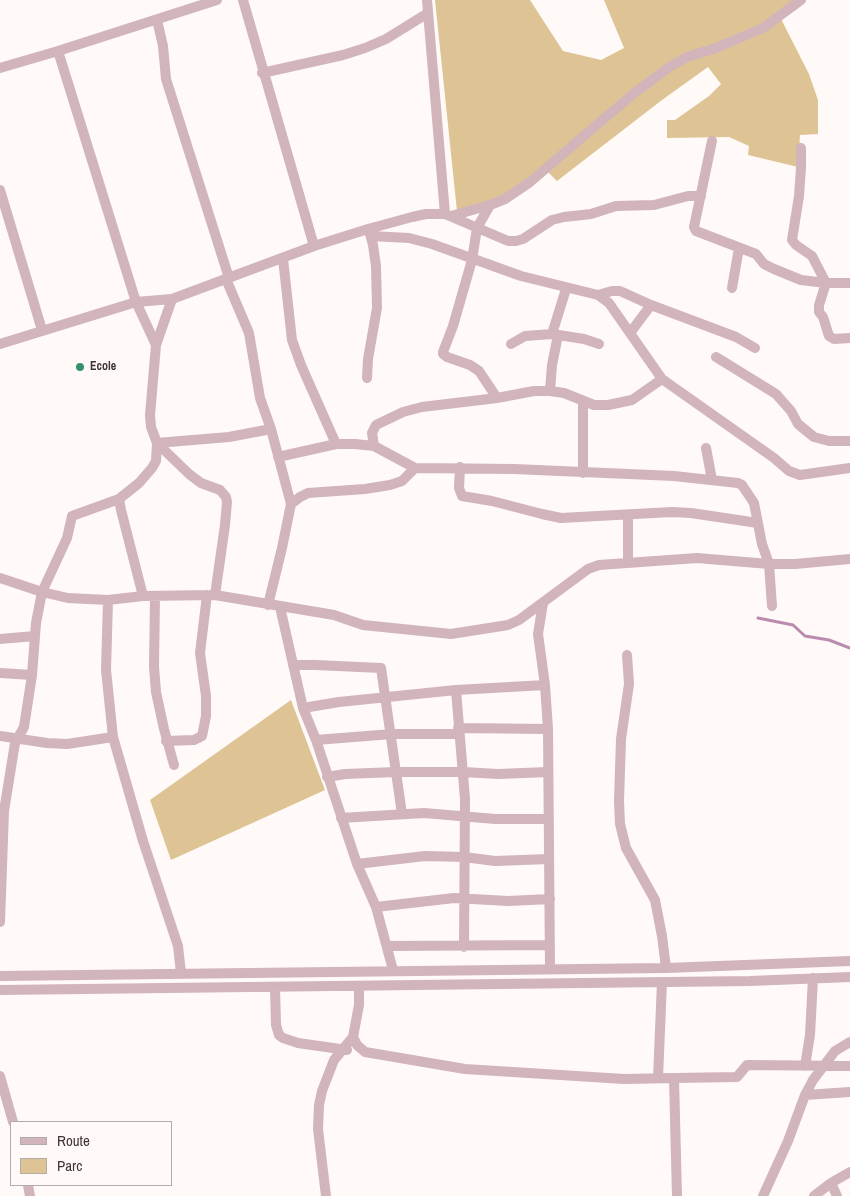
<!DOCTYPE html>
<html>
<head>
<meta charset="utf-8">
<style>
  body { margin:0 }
  #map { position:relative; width:850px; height:1196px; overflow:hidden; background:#fff9f8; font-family:"Archivo Narrow",sans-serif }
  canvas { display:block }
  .legend { position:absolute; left:10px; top:1121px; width:162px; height:65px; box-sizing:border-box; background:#fff9f8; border:1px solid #b2abaa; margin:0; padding:6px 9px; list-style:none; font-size:15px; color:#3f3534 }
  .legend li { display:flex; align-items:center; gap:10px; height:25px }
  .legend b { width:25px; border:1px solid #b2abaa }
</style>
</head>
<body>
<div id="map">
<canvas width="850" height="1196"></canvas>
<ul class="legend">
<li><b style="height:6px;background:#d2b4bb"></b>Route</li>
<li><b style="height:14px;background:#dec494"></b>Parc</li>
</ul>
</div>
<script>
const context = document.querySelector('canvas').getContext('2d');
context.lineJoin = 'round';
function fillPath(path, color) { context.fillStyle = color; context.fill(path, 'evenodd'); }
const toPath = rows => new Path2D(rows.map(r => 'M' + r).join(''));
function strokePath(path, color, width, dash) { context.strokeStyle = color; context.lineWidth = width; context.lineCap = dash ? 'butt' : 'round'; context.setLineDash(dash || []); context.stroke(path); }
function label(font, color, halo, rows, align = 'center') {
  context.font = font + ' "Archivo Narrow",sans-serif'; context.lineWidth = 4; context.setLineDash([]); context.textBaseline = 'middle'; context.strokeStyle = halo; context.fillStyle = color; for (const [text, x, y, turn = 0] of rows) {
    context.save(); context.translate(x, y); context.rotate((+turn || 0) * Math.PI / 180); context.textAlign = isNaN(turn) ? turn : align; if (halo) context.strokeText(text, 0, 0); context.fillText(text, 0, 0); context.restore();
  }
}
fillPath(toPath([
  [435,0,530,0,563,51,601,60,624,48,604,0,799,0,779,15,809,74,818,100,818,134,800,135,798,167,748,155,749,146,729,137,667,138,667,120,675,120,709,96,721,84,708,67,662,100,557,181,545,169,490,205,458,221],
  [291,700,325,790,171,860,150,800]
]), '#dec494');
strokePath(toPath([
  [758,618,793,625,805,636,829,640,850,648]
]), '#bb8aaf', 3);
strokePath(toPath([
  [243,0,314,246],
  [427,0,445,214],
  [157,20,163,46,166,79,229,278],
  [58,51,217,0],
  [0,68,58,51,136,302,156,345,150,415,151,427,157,443,189,474,201,483,220,490,226,497,227,502,225,525,215,595],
  [262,73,343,55,365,48,386,39,428,13],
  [712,141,694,227,696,231,756,254,764,264,774,269,801,280,826,283,850,283],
  [801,148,801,168,799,196,792,240,796,245,812,256,826,283,819,305,819,312,823,317,829,336,834,339,850,338],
  [0,190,42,330],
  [490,205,477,228,472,260,453,326,443,352,443,354,447,357,470,365,479,371,497,398],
  [451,216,490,205,505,199,530,182,633,94,671,66,687,57,716,48,763,28,801,0],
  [371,236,409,238,432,244,521,276,598,295,609,303,662,379,774,458,789,471,800,475,850,468],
  [283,259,292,340,301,365,336,444],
  [226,279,249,333,260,398,271,429,291,504,282,548,268,605],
  [732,288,739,248],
  [598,295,612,291,620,291,651,305],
  [630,333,651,305,736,337,755,348],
  [552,334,566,289],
  [0,344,136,302,172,299,314,246,368,229,412,217,426,214,445,214,508,241,516,241,523,239,552,220,564,217,591,214,616,206,654,205,688,196,701,196],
  [511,344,525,336,552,334,584,339,599,344],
  [156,345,172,299],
  [716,357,776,394,791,411,798,424,814,437,829,441,850,441],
  [367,378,368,359,377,308,376,266,373,245,369,230],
  [550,391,552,365,558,335],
  [374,446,372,433,376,425,403,412,422,407,497,398,534,391,550,391,564,393,594,405,608,405,632,400,662,379],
  [706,448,712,480],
  [278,457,336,444,355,444,374,446,415,468,514,469,674,476,738,483,742,485,754,503,762,544,769,564,772,606],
  [460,467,459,488,462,496,492,501,542,514,561,518,672,512,691,513,758,523],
  [583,473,583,402],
  [291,504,300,497,308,493,365,489,390,485,402,481,415,468],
  [628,562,628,515],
  [0,578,42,592,68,598,108,600,143,596,215,595,334,615,363,625,451,634,508,625,519,620,588,569,599,565,697,558,769,564,795,564,850,559],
  [143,596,121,510,119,499,139,483,152,468,156,461,157,443,229,437,271,429],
  [155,596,154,667,156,692,164,729,174,765],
  [108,600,106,670,113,737,143,841,178,946,181,973],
  [543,603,538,634,545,685,548,729,550,969],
  [280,607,303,708,316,740,357,864,376,907,393,970],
  [0,639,35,636],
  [627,655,629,684,621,739,619,801,620,824,626,848,655,900,662,936,666,968],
  [293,665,315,665,381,668,402,814],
  [0,673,32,675],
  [456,690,465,799,464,947],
  [303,708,339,702,456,690,545,685],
  [458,728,548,729],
  [0,736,47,743,67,744,113,737],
  [316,740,392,734,459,734],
  [166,741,194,740,202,736,206,716,206,696,200,653,207,595],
  [327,777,345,774,396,772,463,772,498,774,548,772],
  [341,818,424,813,495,819,549,819],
  [357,864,425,856,464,857,495,861,549,859],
  [376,907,454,898,508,901,550,899],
  [0,922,4,811,15,743,24,727,32,675,36,623,42,592,67,538,72,516,119,499],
  [387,946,550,945],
  [0,976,666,968,850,961],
  [275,987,276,1025,279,1035,283,1038,298,1043,347,1050],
  [0,990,750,981,850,977],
  [353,1037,357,1045,365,1052,465,1069,624,1079,674,1078,677,1196],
  [805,1066,810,1035,813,978],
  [0,1076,13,1122],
  [658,1078,662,982],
  [674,1078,737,1077,747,1065,850,1066],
  [805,1095,850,1092],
  [831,1183,837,1196],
  [28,1185,30,1196],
  [326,1196,318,1129,319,1105,322,1091,334,1060,353,1037,359,1005,359,986],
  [763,1196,788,1141,805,1095,813,1080,835,1051,850,1042],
  [814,1196,831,1183,850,1172]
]), '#d2b4bb', 10);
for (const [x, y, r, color] of [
  [80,367,5,"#33936d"]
]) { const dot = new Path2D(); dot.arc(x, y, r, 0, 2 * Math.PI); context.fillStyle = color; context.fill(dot); strokePath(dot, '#fff9f8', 2); }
label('bold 12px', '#3f3534', '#fff9f8', [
  ["Ecole",90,367]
], 'left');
</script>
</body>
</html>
